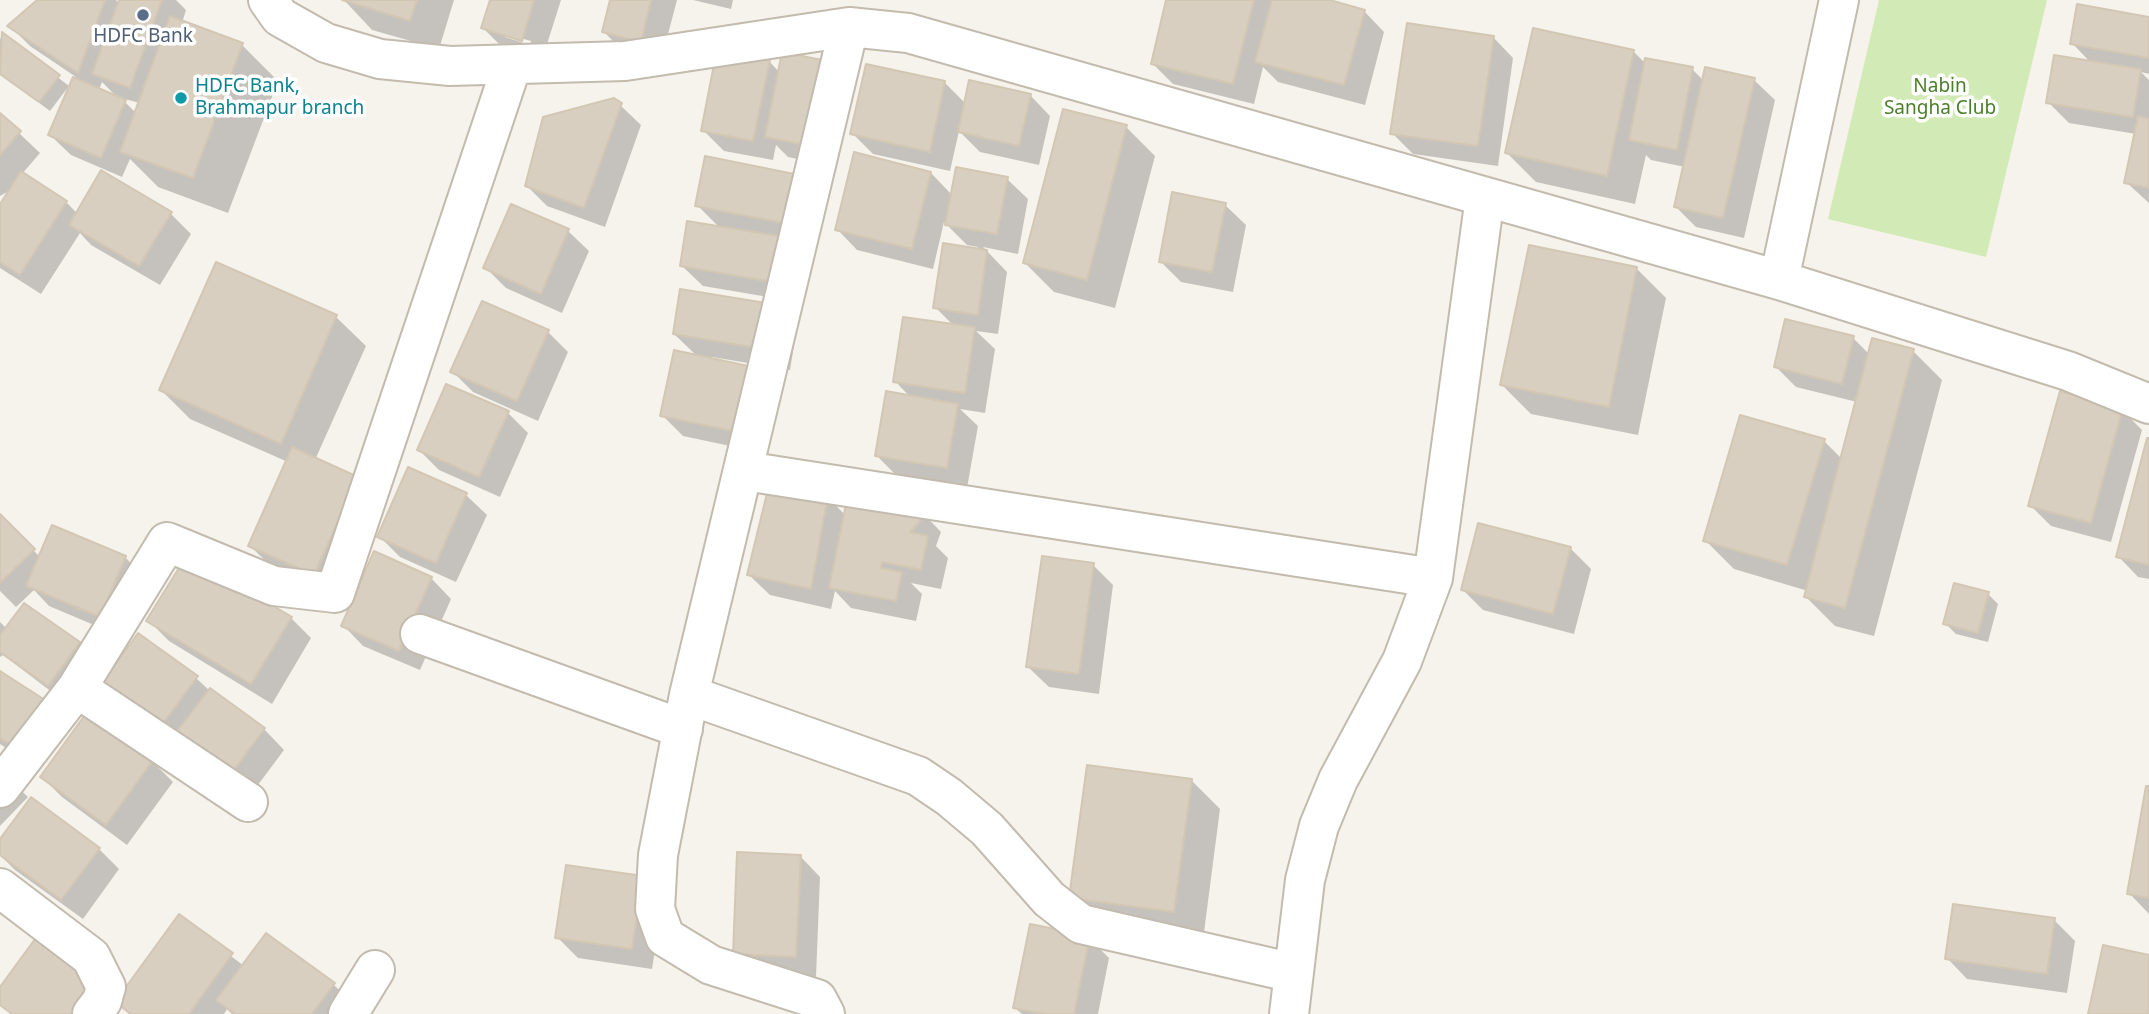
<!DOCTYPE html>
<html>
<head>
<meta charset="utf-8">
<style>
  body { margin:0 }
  canvas { display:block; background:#f6f3ec }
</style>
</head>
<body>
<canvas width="2149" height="1014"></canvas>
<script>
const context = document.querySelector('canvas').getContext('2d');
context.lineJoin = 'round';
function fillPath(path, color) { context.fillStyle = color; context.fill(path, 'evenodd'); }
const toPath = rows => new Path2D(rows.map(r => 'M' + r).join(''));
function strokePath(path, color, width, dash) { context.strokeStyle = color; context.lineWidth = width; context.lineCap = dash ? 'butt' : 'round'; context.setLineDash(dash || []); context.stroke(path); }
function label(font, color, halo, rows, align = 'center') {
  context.font = font + ' "Noto Sans",sans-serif'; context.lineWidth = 7; context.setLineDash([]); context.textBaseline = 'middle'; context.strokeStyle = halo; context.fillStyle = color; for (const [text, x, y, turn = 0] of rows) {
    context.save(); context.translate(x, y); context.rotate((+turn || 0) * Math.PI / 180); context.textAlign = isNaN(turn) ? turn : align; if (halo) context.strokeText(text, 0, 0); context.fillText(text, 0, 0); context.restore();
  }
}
fillPath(toPath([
  [1879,0,2047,0,1986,257,1828,219]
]), '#d2eab5');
fillPath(toPath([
  [39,0,116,0,120,4,121,0,176,0,186,10,182,23,242,45,278,81,228,213,158,187,130,159,122,177,71,155,50,135,76,77,30,46,10,26],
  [102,82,117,97,140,103,136,113,125,102,99,90],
  [344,0,454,0,439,49,372,30],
  [492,0,561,0,542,60,503,48,483,28],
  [505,34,531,41,530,45,505,37],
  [612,0,677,0,661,61,624,52,604,32],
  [693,0,733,0,731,9],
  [1168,0,1323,0,1364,11,1384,32,1365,105,1278,82,1263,67,1254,104,1173,84,1152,63],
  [2149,19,2149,74,2141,72,2149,80,2149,203,2126,182,2136,134,2069,123,2048,102,2091,63,2072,43],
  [3,35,69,86,50,111,0,74,0,39],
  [1493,37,1513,58,1498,166,1413,154,1392,133],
  [1633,51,1646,64,1692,69,1704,81,1754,80,1775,100,1744,238,1696,227,1676,207,1685,167,1651,160,1646,155,1635,204,1536,182,1507,153],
  [769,61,780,73,830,166,788,157,776,145,773,160,724,151,703,130],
  [867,66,945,83,966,104,1030,95,1050,116,1039,165,980,152,959,131,950,171,873,154,852,133],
  [620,105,641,125,605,227,547,206,527,186],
  [0,115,40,153,22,174,66,202,77,213,170,213,191,234,160,285,91,245,80,233,41,294,0,268,0,207,11,190,0,196],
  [1126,127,1155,156,1115,308,1054,292,1025,263],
  [931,173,952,195,1007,179,1028,199,1018,254,983,247,1007,272,998,334,976,331,995,349,985,413,960,409,978,426,967,488,897,476,876,455,911,398,895,381,954,326,935,307,978,247,967,245,944,222,933,269,857,250,837,229],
  [803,178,811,260,804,303,703,286,682,266,720,228,697,205],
  [1225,205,1246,225,1233,292,1181,282,1160,261],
  [512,206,568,231,589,251,562,313,506,288,485,267],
  [217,264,336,317,366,346,315,460,357,478,335,594,271,566,250,546,288,462,190,419,161,390],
  [1636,268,1666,298,1638,435,1531,414,1502,385],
  [777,307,797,327,790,370,712,357,712,360,781,391,768,454,683,436,662,415,698,357,674,334],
  [548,332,568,352,538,421,473,392,452,371],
  [1853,338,1869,354,1913,351,1942,380,1874,636,1835,626,1806,597,1808,591,1734,569,1705,540,1824,441,1842,459,1857,402,1796,387,1775,366],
  [2122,410,2142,430,2111,542,2051,526,2030,505],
  [508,413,528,433,500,497,439,470,419,450],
  [2149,440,2149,579,2138,577,2118,556],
  [466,495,487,515,456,582,400,557,379,536],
  [828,497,845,515,921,511,941,532,936,546,948,558,941,589,911,583,922,594,916,621,851,608,835,591,831,609,770,595,749,575],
  [0,517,40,557,125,557,145,578,120,636,49,606,34,590,16,607,0,591],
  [1570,548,1591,569,1574,634,1483,610,1463,590],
  [1093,565,1113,585,1099,694,1049,687,1028,667],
  [431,578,451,599,420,670,363,646,343,625],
  [1988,594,1998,604,1988,642,1956,634,1945,623],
  [291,618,311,638,272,704,169,641,149,621],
  [0,622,7,629,79,643,99,664,69,705,3,655,0,657],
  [0,673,35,766,0,744],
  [196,678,210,691,264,729,284,750,249,797,125,703],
  [87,715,152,761,173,782,127,845,62,797,42,777],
  [0,770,28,797,0,826],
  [1191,780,1220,809,1203,940,1100,926,1071,897],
  [2149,788,2149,914,2129,893],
  [0,842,99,849,119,869,83,919,15,870,0,855],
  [800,856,820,877,816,977,755,974,734,953],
  [663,899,652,969,578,958,557,937],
  [180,917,244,966,334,985,354,1005,348,1014,232,1014,227,1009,224,1014,129,1014,117,1002],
  [2054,920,2075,941,2067,993,1967,979,1947,958],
  [1089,938,1109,958,1098,1014,1022,1014,1015,1008]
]), '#0003');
const building = toPath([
  [37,0,105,0,78,73,7,26,37,0],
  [119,0,162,0,130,88,92,74,119,0],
  [342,0,417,0,410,21,342,0],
  [490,0,534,0,522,41,481,28,490,0],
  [610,0,651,0,641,42,602,32,610,0],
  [1166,0,1254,0,1233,84,1151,64,1166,0],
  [1272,0,1330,0,1365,10,1344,85,1255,62,1272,0],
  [2077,4,2149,17,2149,58,2070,44,2077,4],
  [170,16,243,43,193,178,120,152,170,16],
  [1407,23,1494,36,1478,146,1390,134,1407,23],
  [1533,28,1634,50,1607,176,1505,153,1533,28],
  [2,32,60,75,39,102,0,74,2,32],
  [717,49,770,60,753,141,701,131,717,49],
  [782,52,827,61,810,146,765,137,782,52],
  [2054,55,2141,69,2133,117,2046,103,2054,55],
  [1645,58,1693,67,1677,150,1629,140,1645,58],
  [866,64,945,81,930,152,850,134,866,64],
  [1705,67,1755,78,1723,218,1674,207,1705,67],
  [73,77,126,100,101,158,48,135,73,77],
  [969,80,1031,94,1019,146,958,132,969,80],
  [614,98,622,103,584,208,525,186,543,117,614,98],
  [1063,109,1127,125,1087,280,1023,263,1063,109],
  [0,113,21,131,0,155,0,113],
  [2138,116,2149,119,2149,188,2124,183,2138,116],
  [854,152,931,172,912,249,835,230,854,152],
  [705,156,804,176,794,225,695,206,705,156],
  [956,167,1008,177,997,234,945,225,956,167],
  [101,170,172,212,139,266,69,225,101,170],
  [21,171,67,201,20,275,0,262,0,204,21,171],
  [1172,192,1226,203,1212,272,1159,262,1172,192],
  [511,204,569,229,541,294,483,268,511,204],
  [687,221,791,238,784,284,680,266,687,221],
  [943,243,987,250,978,315,933,308,943,243],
  [1529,245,1637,267,1609,407,1500,385,1529,245],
  [216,262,337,315,281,444,159,390,216,262],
  [680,289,778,305,770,350,673,334,680,289],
  [482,301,549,330,517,401,450,372,482,301],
  [903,317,975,327,965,393,893,382,903,317],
  [1785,319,1854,336,1842,384,1774,367,1785,319],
  [1872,338,1914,349,1845,608,1804,597,1872,338],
  [674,350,762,369,748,434,660,416,674,350],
  [446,384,509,411,479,477,417,450,446,384],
  [886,391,958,404,947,468,875,456,886,391],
  [2060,391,2123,408,2091,523,2028,506,2060,391],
  [1740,415,1825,439,1787,565,1703,541,1740,415],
  [2147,438,2149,438,2149,565,2116,557,2147,438],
  [292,447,358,477,314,575,248,546,292,447],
  [408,467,467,493,436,563,377,537,408,467],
  [769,485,828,496,811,589,747,575,769,485],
  [848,494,922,510,919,523,910,532,928,536,921,570,882,562,881,568,902,572,896,601,829,588,848,494],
  [0,514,35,549,0,583,0,514],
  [1478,523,1571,547,1553,614,1461,590,1478,523],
  [52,525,126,556,100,617,26,586,52,525],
  [374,551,432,577,399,651,341,626,374,551],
  [187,555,292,617,251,684,146,621,187,555],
  [1042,556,1094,563,1079,674,1026,667,1042,556],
  [1954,583,1989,592,1978,633,1943,624,1954,583],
  [24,603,80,642,48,686,0,652,0,635,24,603],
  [138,633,198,676,161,726,102,683,138,633],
  [0,671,45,700,14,747,0,738,0,671],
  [210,688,265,728,228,778,172,738,210,688],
  [87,712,153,760,106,825,40,777,87,712],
  [1087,765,1192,779,1174,912,1069,898,1087,765],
  [2146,786,2149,786,2149,898,2127,894,2146,786],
  [31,797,100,848,61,900,0,855,0,839,31,797],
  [737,852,801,855,796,957,733,954,737,852],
  [566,865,643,876,632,949,555,938,566,865],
  [1953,904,2055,918,2047,974,1945,959,1953,904],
  [179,914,233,953,189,1014,131,1014,115,1002,179,914],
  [1030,924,1090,936,1074,1014,1045,1014,1013,1008,1030,924],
  [266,933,335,983,312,1014,235,1014,216,1000,266,933],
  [35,939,96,983,73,1014,12,1014,0,1005,0,987,35,939],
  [2103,945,2149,955,2149,1014,2088,1014,2103,945]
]);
fillPath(building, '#d8cfc1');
strokePath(building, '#d3c7b4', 2);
const street = toPath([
  [268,0,280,17,326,43,380,59,450,66,625,61,849,27,908,33,1779,280,2068,371,2149,404],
  [1779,280,1839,0],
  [745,471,1433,578],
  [420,634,683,729],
  [77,688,248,802],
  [689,695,918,776,949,797,987,829,1049,899,1081,924,1294,973],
  [0,788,77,688,167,542,274,586,335,593,512,65],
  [0,888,91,957,106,987,102,1001,92,1014],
  [348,1014,375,970],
  [825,1014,817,999,711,965,665,937,655,909,658,855,689,695,849,27],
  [1289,1014,1305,880,1319,826,1338,780,1402,661,1433,578,1485,197]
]);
strokePath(street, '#c2bbae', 42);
strokePath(street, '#fff', 38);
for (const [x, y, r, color] of [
  [143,15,7,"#5c6f8a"],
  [181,98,7,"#0f9aa8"]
]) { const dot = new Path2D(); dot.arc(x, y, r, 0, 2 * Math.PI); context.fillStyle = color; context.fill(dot); strokePath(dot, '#fff', 2.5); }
label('19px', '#4e5e75', '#fff', [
  ["HDFC Bank",143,37]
]);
label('19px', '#0d838f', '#fff', [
  ["HDFC Bank,",195,87],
  ["Brahmapur branch",195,109]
], 'left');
label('19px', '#4a7f2a', '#fff', [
  ["Nabin",1940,87],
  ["Sangha Club",1940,109]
]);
</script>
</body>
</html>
